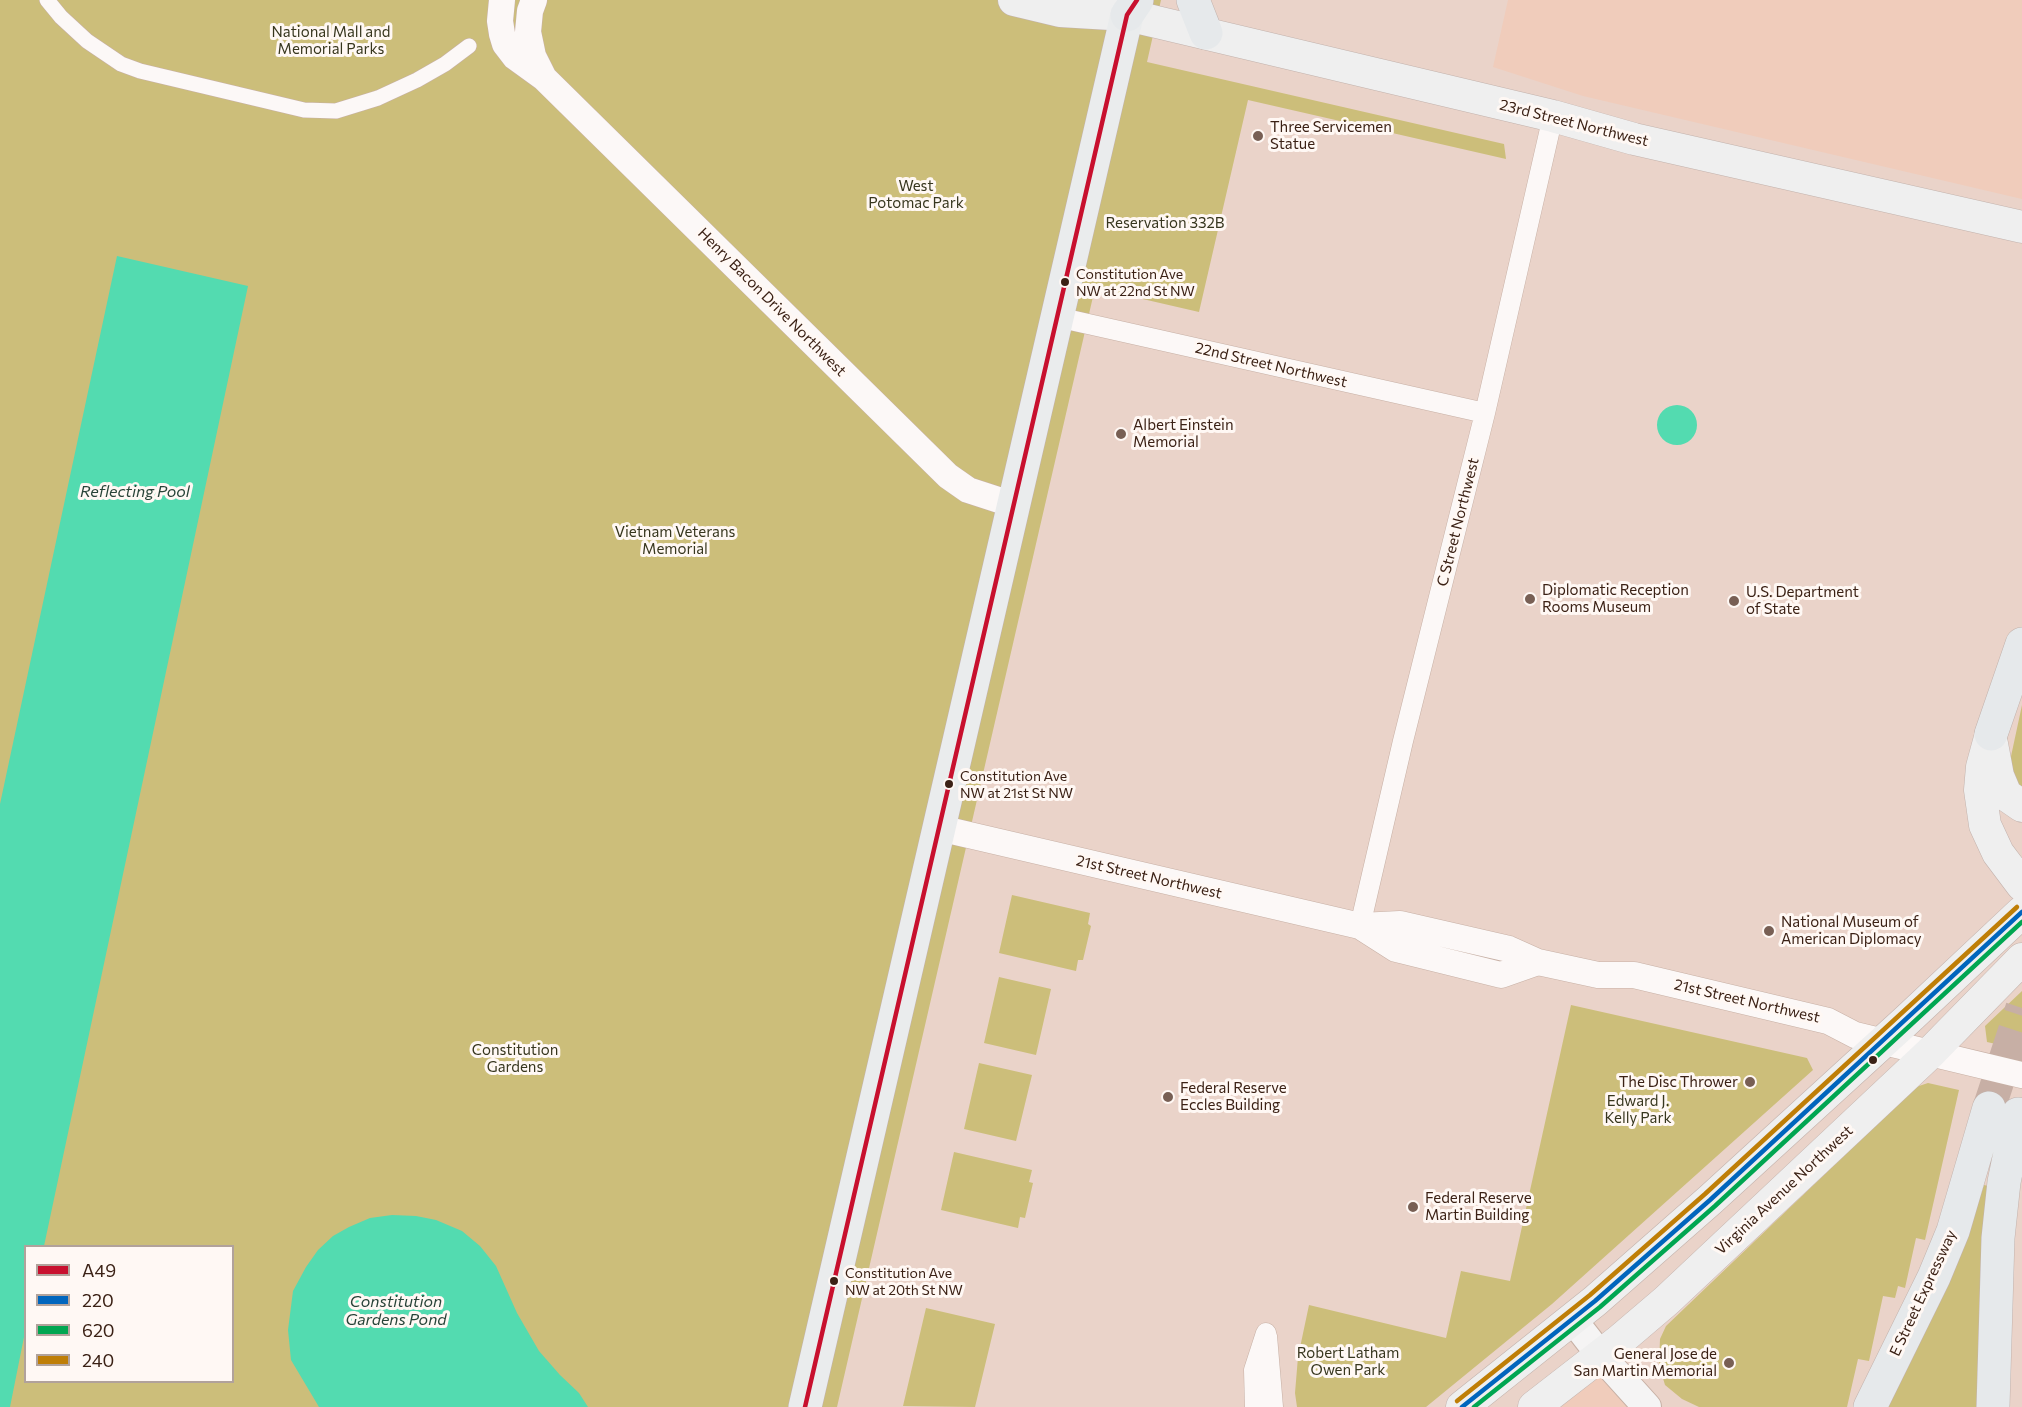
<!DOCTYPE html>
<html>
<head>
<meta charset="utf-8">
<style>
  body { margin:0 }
  #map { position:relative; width:2022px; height:1407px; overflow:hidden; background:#ead3c9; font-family:Commissioner,sans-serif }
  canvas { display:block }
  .legend { position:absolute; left:24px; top:1245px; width:210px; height:138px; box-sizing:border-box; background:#fff8f4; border:2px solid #b1a29b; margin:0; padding:8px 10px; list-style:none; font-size:18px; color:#3b2115 }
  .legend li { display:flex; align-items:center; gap:12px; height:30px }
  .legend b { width:30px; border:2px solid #b1a29b }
</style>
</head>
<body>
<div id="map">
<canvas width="2022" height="1407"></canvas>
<ul class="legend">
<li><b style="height:8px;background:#c8102e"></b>A49</li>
<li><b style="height:8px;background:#0065bd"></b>220</li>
<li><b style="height:8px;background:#00a651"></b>620</li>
<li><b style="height:8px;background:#bf7e06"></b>240</li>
</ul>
</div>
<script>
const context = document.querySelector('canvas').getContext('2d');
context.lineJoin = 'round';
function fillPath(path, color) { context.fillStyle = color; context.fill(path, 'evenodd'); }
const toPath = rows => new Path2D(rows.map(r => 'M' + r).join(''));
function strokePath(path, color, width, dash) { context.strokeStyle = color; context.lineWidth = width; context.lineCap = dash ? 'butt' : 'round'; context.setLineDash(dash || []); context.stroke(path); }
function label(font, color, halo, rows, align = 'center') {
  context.font = font + ' Commissioner,sans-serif'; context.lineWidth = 6; context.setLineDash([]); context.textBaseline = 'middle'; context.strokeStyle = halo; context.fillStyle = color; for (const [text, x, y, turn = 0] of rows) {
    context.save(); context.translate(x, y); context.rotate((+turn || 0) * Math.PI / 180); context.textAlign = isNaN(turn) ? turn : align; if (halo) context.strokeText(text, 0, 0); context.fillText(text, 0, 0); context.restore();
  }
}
fillPath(toPath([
  [1508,0,2022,0,2022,199,1583,96,1493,67],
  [1601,1356,1647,1407,1534,1407]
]), '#f0ccbb');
fillPath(toPath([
  [0,0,1161,0,1147,62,1504,144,1506,159,1248,100,1199,312,1095,288,837,1407,0,1407],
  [26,1246,232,1246,232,1382,26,1382],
  [2022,705,2022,793,2011,776,2010,761],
  [1012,895,1090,913,1088,924,1091,926,1083,960,1078,960,1076,971,999,953],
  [999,977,1051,989,1036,1055,984,1043],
  [2022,991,2022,1050,1987,1042,1985,1026],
  [1571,1005,1807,1058,1813,1070,1552,1304,1426,1407,1297,1407,1295,1393,1298,1357,1309,1305,1446,1338,1461,1271,1510,1281],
  [979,1063,1032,1075,1016,1141,964,1129],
  [1928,1083,1959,1090,1925,1240,1916,1238,1905,1288,1898,1286,1895,1298,1883,1296,1869,1361,1858,1359,1847,1407,1699,1407,1682,1399,1665,1385,1659,1365,1660,1339,1666,1326,1916,1087],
  [954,1152,1032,1170,1029,1182,1033,1183,1025,1218,1020,1217,1018,1228,941,1210],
  [1984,1185,1992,1187,1981,1407,1888,1407,1969,1228],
  [926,1308,995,1324,975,1407,903,1406]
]), '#ccbe7a');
fillPath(toPath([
  [117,256,248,286,44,1246,26,1246,25,1332,10,1407,0,1407,0,804],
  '1657 425a20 20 0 1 1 40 0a20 20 0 1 1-40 0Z',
  [392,1215,416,1216,436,1220,462,1231,480,1246,496,1266,517,1313,539,1351,560,1375,579,1393,588,1407,319,1407,291,1360,288,1330,293,1291,306,1267,318,1250,333,1236,349,1227,370,1218]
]), '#53dbb0');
strokePath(toPath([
  [1989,1108,2022,1008]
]), '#c7afa5', 33, [33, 16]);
const pedestrian = toPath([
  [47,0,61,17,87,41,121,64,140,71,304,110,336,111,378,98,417,80,445,64,469,46]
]);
const minor = toPath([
  [1057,317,1485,413],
  [1360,926,1403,741,1485,413,1553,116],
  [1267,1336,1273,1407],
  [1255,1407,1254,1370,1266,1333]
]);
const tertiary = toPath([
  [502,0,500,21,502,34,505,44,515,57,544,78,948,476,968,490,1014,505],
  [534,0,530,11,528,32,533,56,544,78],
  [939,828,1360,926,1400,924,1509,949,1538,962,1598,975,1634,975,1828,1021,1855,1035,2022,1075],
  [1360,926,1396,949,1501,975,1538,962]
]);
const secondary = toPath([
  [1573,1320,1601,1356,1647,1407]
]);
const primary = toPath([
  [1014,0,1060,11,1127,15,1553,116,1634,139,2022,227],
  [1991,734,1982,767,1980,790,1985,825,1998,853,2022,885],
  [1992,744,1998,776,2006,795,2022,806],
  [1462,1407,1595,1301,1710,1200,1907,1020,2022,912],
  [1534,1407,1619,1341,1666,1301,1930,1053,2022,959]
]);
const trunk = toPath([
  [805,1407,1127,15]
]);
const motorway = toPath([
  [1193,0,1206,33],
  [1127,15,1137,0],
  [1991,734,2022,644],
  [1870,1407,1934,1277,1953,1231,1989,1108],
  [1993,1407,1998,1238,2004,1182,2018,1114]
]);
strokePath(pedestrian, '#c7b0a5', 16);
strokePath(minor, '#c7b0a5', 21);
strokePath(tertiary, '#c7b0a5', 27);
strokePath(secondary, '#c7b0a5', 30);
strokePath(primary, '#c2b2ac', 33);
strokePath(trunk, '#c2b2ac', 34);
strokePath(motorway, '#c2b2ac', 34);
strokePath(pedestrian, '#fcf8f7', 15);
strokePath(minor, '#fcf8f7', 20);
strokePath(tertiary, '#fcf8f7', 26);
strokePath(secondary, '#f5f4f4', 28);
strokePath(primary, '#efefef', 32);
strokePath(trunk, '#eaeced', 33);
strokePath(motorway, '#e6e9eb', 33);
strokePath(toPath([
  [805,1407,1127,15,1137,0]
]), '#c8102e', 4.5);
strokePath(toPath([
  [1462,1407,1595,1301,1710,1200,2022,912]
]), '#0065bd', 4.5);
strokePath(toPath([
  [1474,1407,1600,1307,1715,1206,2022,922]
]), '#00a651', 4.5);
strokePath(toPath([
  [1457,1401,1590,1295,1705,1194,2017,907]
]), '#bf7e06', 4.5);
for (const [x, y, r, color] of [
  [1258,136,6,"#785f54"],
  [1065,282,5,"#3b2115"],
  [1121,434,6,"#785f54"],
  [1530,599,6,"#785f54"],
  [1734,601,6,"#785f54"],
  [949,784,5,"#3b2115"],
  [1769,931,6,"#785f54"],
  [1873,1060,5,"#3b2115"],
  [1750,1082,6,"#785f54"],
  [1168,1097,6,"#785f54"],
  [1413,1207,6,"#785f54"],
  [834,1281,5,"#3b2115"],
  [1729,1363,6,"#785f54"]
]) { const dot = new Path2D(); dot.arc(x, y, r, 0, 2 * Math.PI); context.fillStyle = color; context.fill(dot); strokePath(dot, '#fff8f4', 2); }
label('14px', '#3b2115', '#fff8f4', [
  ["Constitution Ave",1076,274],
  ["NW at 22nd St NW",1076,291],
  ["Constitution Ave",960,776],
  ["NW at 21st St NW",960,793],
  ["Constitution Ave",845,1273],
  ["NW at 20th St NW",845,1290]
], 'left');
label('15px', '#37361e', '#fff8f4', [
  ["National Mall and",331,32],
  ["Memorial Parks",331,49],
  ["West",916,186],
  ["Potomac Park",916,203],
  ["Reservation 332B",1165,223],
  ["Vietnam Veterans",675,532],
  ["Memorial",675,549],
  ["Constitution",515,1050],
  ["Gardens",515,1067],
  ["Edward J.",1638,1101],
  ["Kelly Park",1638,1118],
  ["Robert Latham",1348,1353],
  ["Owen Park",1348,1370]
]);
label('15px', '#3b2115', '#fff8f4', [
  ["23rd Street Northwest",1574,123,14],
  ["Henry Bacon Drive Northwest",772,302,45],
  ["22nd Street Northwest",1271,365,13],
  ["C Street Northwest",1458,522,-76],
  ["21st Street Northwest",1149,877,13],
  ["21st Street Northwest",1747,1001,13],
  ["Virginia Avenue Northwest",1784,1190,-43],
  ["E Street Expressway",1923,1293,-65]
]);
label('15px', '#3b2115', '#fff8f4', [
  ["Three Servicemen",1270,127],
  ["Statue",1270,144],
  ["Albert Einstein",1133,425],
  ["Memorial",1133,442],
  ["Diplomatic Reception",1542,590],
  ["Rooms Museum",1542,607],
  ["U.S. Department",1746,592],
  ["of State",1746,609],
  ["National Museum of",1781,922],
  ["American Diplomacy",1781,939],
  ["The Disc Thrower",1738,1082,"right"],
  ["Federal Reserve",1180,1088],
  ["Eccles Building",1180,1105],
  ["Federal Reserve",1425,1198],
  ["Martin Building",1425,1215],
  ["General Jose de",1717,1354,"right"],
  ["San Martin Memorial",1717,1371,"right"]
], 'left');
label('italic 16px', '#284338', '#fff8f4', [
  ["Reflecting Pool",135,492],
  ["Constitution",396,1302],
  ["Gardens Pond",396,1320]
]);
</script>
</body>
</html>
